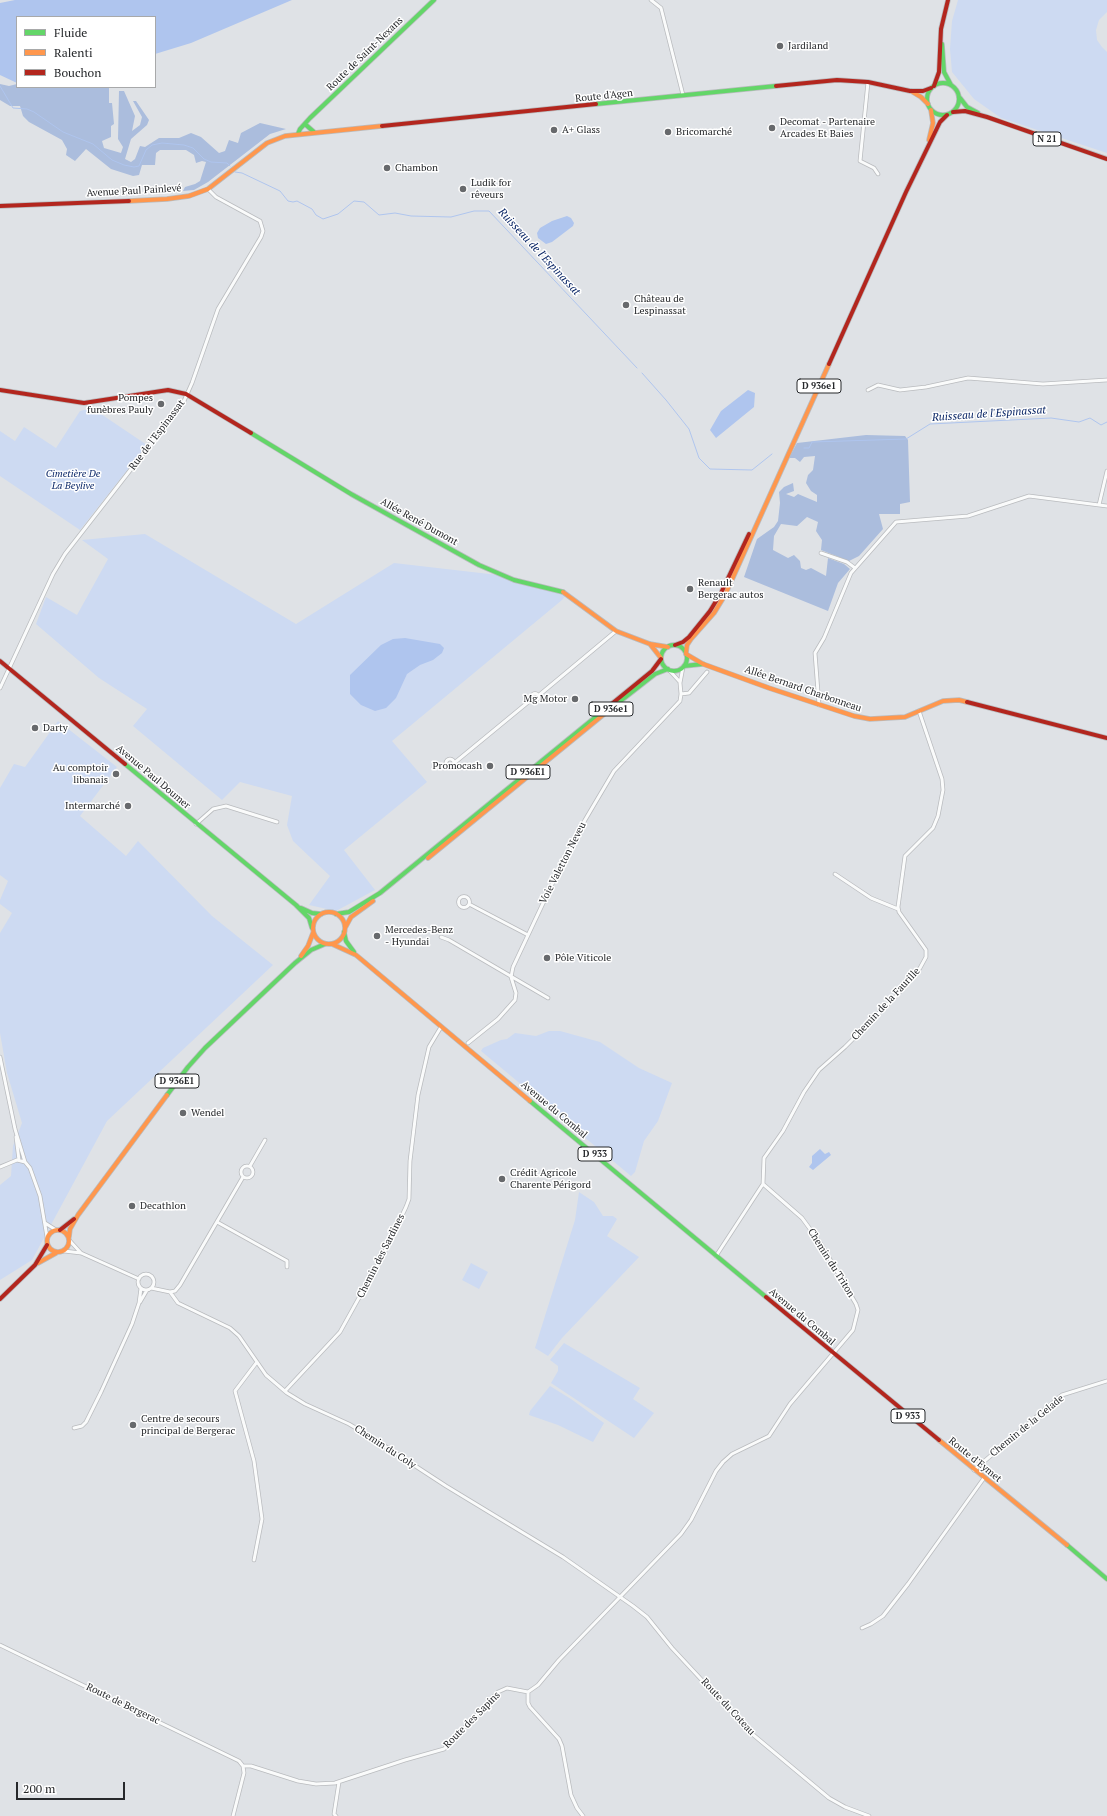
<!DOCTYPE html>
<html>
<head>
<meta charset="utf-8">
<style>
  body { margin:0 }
  #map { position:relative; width:1107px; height:1816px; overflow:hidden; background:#dfe2e6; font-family:"PT Serif",serif }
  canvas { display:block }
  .legend { position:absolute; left:16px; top:16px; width:140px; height:72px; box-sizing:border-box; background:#fff; border:1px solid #a8a9aa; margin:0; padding:5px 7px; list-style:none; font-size:12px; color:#26282b }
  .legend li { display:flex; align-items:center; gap:8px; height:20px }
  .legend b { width:20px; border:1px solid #a8a9aa }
  .scale { position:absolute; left:16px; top:1782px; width:109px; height:18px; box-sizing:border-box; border:2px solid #26282b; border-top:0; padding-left:5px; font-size:12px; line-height:14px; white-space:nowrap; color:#26282b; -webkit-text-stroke:3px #fff; paint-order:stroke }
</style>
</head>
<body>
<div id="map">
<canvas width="1107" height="1816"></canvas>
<ul class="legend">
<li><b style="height:5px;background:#63d668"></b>Fluide</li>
<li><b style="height:5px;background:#ff974d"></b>Ralenti</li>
<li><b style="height:5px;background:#b3261e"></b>Bouchon</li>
</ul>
<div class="scale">200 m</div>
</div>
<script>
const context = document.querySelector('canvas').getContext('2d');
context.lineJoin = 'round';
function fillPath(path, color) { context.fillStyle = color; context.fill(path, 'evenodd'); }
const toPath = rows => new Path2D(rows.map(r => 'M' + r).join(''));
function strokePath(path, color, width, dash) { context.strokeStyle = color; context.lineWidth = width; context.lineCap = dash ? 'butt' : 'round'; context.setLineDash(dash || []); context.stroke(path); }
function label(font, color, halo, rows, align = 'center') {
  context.font = font + ' "PT Serif",serif'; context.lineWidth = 3; context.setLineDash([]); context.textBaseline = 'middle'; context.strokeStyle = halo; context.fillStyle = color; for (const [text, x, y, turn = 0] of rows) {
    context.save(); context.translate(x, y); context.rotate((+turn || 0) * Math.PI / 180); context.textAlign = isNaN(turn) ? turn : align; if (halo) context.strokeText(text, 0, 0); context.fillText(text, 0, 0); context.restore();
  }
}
fillPath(toPath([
  [958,0,1107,0,1107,12,1099,20,1096,30,1097,40,1102,47,1107,52,1107,153,1001,118,974,99,952,72,950,49,952,21],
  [92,408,147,445,80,530,0,476,0,431,15,441,24,427,56,448,80,411],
  [145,534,296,624,394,563,498,575,567,594,562,600,392,741,427,782,344,850,375,890,336,911,309,905,330,876,293,841,287,825,292,796,240,782,222,800,133,726,147,709,99,678,36,624,46,597,77,615,108,559,82,540],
  [58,721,117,767,80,816,126,856,138,841,212,916,273,965,107,1121,32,1260,0,1280,0,1185,11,1176,13,1146,22,1123,7,1073,0,1033,0,933,12,913,0,904,0,900,8,881,0,875,0,788,14,764,25,767],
  [549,1031,560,1031,600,1042,639,1068,672,1083,658,1121,644,1141,635,1172,631,1176,481,1051,483,1048,501,1040,507,1039,515,1033,536,1036],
  [579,1192,594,1202,603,1216,613,1216,617,1219,607,1236,639,1257,562,1338,548,1356,535,1348,575,1220],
  [471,1263,488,1272,479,1289,462,1280],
  [564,1343,640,1388,633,1399,654,1413,634,1438,551,1383,558,1371,558,1366,550,1360],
  [550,1386,571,1399,604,1423,593,1442,558,1425,529,1415,530,1411]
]), '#cddaf2');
fillPath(toPath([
  [0,84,9,86,17,84,17,87,109,87,109,103,112,103,114,124,111,126,111,137,102,141,104,148,121,153,123,147,118,139,119,91,124,91,135,116,132,131,140,125,142,117,133,101,136,101,149,120,147,125,131,139,125,159,131,162,135,159,140,146,145,147,159,138,179,138,191,133,201,137,219,153,225,151,229,140,238,143,241,133,260,123,286,129,270,134,208,182,194,190,183,191,185,187,195,184,200,181,206,162,202,161,196,163,194,155,186,150,160,150,156,153,155,165,142,165,139,175,133,176,111,169,86,149,75,161,66,155,67,149,62,140,29,122,23,116,20,106,10,106,0,100],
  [866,435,905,436,908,440,910,502,900,504,900,514,879,514,883,529,859,556,849,561,821,550,822,540,816,531,818,522,807,517,797,526,781,524,774,536,773,550,788,558,794,555,800,561,801,568,806,570,811,568,826,576,828,558,844,564,850,569,838,583,828,611,744,577,757,539,774,527,778,521,780,503,779,492,784,487,793,483,794,491,786,494,794,497,798,494,817,502,817,495,811,491,806,483,808,475,813,470,815,456,804,457,800,462,795,458,789,458,797,443]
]), '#abbddd');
fillPath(toPath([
  [15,0,292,0,191,43,155,54,155,17,17,17,17,83,0,75,0,3],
  [567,216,571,218,574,223,573,226,552,242,546,244,538,238,537,233,540,228,552,221],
  [748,390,755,393,754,407,716,438,710,430,721,411],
  [405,638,440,644,444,648,442,653,433,660,420,665,407,674,396,698,386,708,375,711,361,705,350,694,350,675,381,645,393,639],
  [820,1149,825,1154,829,1152,831,1155,813,1170,809,1167,812,1163,812,1156]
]), '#afc5ee');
strokePath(toPath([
  [0,86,13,108,27,109,34,112,63,132,93,144,112,160,124,165,134,167,139,166,146,150,152,145,162,143,184,145,193,148,204,159,211,162,227,163,230,166],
  [235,172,242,173,280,191,288,201,293,202,297,201,312,209,316,215,323,219,338,214,354,201,364,202,379,215,395,213,411,216,451,217,474,211,489,211,637,368],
  [642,373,666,400,689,429,699,458,710,469,752,470,772,454],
  [804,448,809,448,812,442,906,439,930,424,1051,418,1079,422,1090,418,1101,425,1107,422]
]), '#afc5ee', 1);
const street = toPath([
  [651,0,661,8,683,95],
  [868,82,860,161,874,168,878,174],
  [868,390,878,385,900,390,926,387,968,378,1043,384,1107,380],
  [1099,505,1107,506],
  [821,553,847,562,855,568],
  [669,670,680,682],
  [0,688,53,574,65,554,184,401,192,383,218,309,261,237,263,231,260,221,216,197,208,189],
  '531.5 697a3.5 3.5 0 1 1 7 0a3.5 3.5 0 1 1-7 0Z',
  [681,694,689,693,707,672],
  [538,696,616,631],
  [819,705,815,653,824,638,851,573,896,522,968,516,1029,496,1099,505,1107,471],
  '446 763a4 4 0 1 1 8 0a4 4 0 1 1-8 0Z',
  [453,764,532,699],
  [196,824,213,809,226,806,277,822],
  [835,874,871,898,898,909],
  '458.5 902a5.5 5.5 0 1 1 11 0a5.5 5.5 0 1 1-11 0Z',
  [469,904,528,935],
  [441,937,449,940,548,998],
  [468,1043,498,1019,515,1000,516,993,511,977,513,967,554,880,585,820,614,771,680,701,681,694,680,683,683,667],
  [0,1057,15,1129,25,1162,30,1168,40,1196,47,1237],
  [16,1137,19,1160],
  '241 1172a6 6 0 1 1 12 0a6 6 0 1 1-12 0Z',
  [250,1166,265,1140],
  [0,1167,17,1160,25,1162],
  [217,1222,287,1261,287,1267],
  [45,1223,56,1230],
  [70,1241,81,1253],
  [64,1251,81,1253,139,1279],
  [716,1256,763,1184,764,1158,783,1131,804,1092,819,1070,845,1047,897,995,920,968,926,957,926,950,899,912,898,907,905,856,933,828,938,816,943,790,942,779,919,711],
  '138 1282a8 8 0 1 1 16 0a8 8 0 1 1-16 0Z',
  [151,1288,170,1292,178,1303,230,1328,239,1336,266,1375,287,1393,305,1404,349,1424,374,1439,446,1486,563,1557,633,1606,647,1617,672,1648,751,1733,829,1798,845,1807,869,1816],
  [170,1292,175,1291,180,1285,243,1177],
  [140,1302,147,1290],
  [285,1391,340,1332,385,1251,406,1207,409,1199,410,1161,418,1095,429,1047,441,1027],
  [74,1428,82,1426,86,1422,101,1392,132,1324,139,1303,141,1288],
  [974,1470,1062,1395,1107,1381],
  [254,1560,262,1519,254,1461,235,1391,257,1362],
  [862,1628,871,1624,883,1616,908,1584,984,1478],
  [0,1645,239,1761,243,1766,244,1773,233,1816],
  [528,1692,538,1685,559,1660,681,1534,691,1520,716,1471,723,1462,732,1454,769,1436,790,1404,853,1330,858,1310,856,1304,821,1244,802,1218,763,1184],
  [528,1692,528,1703,530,1707,559,1739,562,1746,571,1795,577,1808,583,1816],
  [243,1766,251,1766,298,1781,316,1784,335,1783,405,1760,444,1749,498,1692,507,1688,528,1692],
  [336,1816,334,1814,339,1782]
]);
const fast = toPath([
  [942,44,944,72,951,85],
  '927 99a16 16 0 1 1 32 0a16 16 0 1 1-32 0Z',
  [960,98,967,107,978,113],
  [596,104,776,86],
  [306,125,314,132],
  [298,134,300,129,310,118,434,0],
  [251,433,351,494,479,565,514,580,563,592],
  '661 658a13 13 0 1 1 26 0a13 13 0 1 1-26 0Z',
  [684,666,703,664],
  [609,710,655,674,668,669],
  [125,764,296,905,309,918,312,928],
  [301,908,312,913,321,914],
  [336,914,349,912,380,893,603,711],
  [344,932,346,941,354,952],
  [167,1095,188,1067,205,1048,295,963,311,950,325,944],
  [530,1101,766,1297],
  [1067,1545,1107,1579]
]);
const slow = toPath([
  [911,91,921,97,928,104],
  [929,140,933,123,931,110],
  [129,201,167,199,189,196,208,189,267,143,285,136,382,126],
  [563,592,616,631,650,644,668,647],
  [650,644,661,658],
  [686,653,687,645,691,639,714,613,725,595,829,364],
  [686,654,703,664,769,688,854,716,870,719,905,717,943,701,959,700,967,702],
  [428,858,609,710],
  '313 928a16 16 0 1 1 32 0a16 16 0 1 1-32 0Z',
  [345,928,351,917,373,901],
  [332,944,356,955,530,1101],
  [301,956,308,946,313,933],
  '47 1241a11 11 0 1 1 22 0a11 11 0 1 1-22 0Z',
  [69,1237,70,1229,78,1215,167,1095],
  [38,1263,56,1253],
  [939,1440,1067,1545]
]);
const jam = toPath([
  [776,86,837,80,868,82,910,91,923,91,931,88],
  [934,86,939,72,941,29,948,0],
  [953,112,965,111,987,117,1107,159],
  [382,126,596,104],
  [0,206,129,201],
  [829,364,906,192,940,122,947,115],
  [0,390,84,403,168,390,186,394,251,433],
  [675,645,683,642,689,637,710,611,721,593,749,534],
  [0,661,125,764],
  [967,702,1107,738],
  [603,711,652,671,661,659],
  [60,1230,74,1219],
  [766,1297,939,1440],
  [0,1299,35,1265,47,1245]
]);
strokePath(street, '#b9bbbe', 4.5);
strokePath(fast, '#b9bbbe', 5.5);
strokePath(slow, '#b9bbbe', 5.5);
strokePath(jam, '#b9bbbe', 5.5);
strokePath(street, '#fafbfb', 3);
strokePath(fast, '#63d668', 4);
strokePath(slow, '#ff974d', 4);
strokePath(jam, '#b3261e', 4);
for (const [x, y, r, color] of [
  [780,46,4,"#67696c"],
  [772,128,4,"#67696c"],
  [554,130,4,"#67696c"],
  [668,132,4,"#67696c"],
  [387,168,4,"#67696c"],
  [463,189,4,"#67696c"],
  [626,305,4,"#67696c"],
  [161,404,4,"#67696c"],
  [690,589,4,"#67696c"],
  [575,699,4,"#67696c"],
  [35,728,4,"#67696c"],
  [490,766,4,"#67696c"],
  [116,774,4,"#67696c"],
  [128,806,4,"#67696c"],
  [377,936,4,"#67696c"],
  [547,958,4,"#67696c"],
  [183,1113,4,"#67696c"],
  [502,1179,4,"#67696c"],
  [132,1206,4,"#67696c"],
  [133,1425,4,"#67696c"]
]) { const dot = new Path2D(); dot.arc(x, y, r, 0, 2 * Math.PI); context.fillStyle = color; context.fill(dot); strokePath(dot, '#fff', 1.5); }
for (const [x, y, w] of [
  [1047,139,28],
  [819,386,44],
  [611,709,44],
  [528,772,44],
  [177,1081,44],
  [595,1154,34],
  [908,1416,34]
]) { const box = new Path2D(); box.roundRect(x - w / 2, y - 7, w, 14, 3); context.fillStyle = '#fff'; context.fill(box); strokePath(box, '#26282b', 1); }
label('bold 9px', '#26282b', null, [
  ["N 21",1047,139],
  ["D 936e1",819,386],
  ["D 936e1",611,709],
  ["D 936E1",528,772],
  ["D 936E1",177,1081],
  ["D 933",595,1154],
  ["D 933",908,1416]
]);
label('10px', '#26282b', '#fff', [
  ["Jardiland",788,46],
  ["Decomat - Partenaire",780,122],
  ["Arcades Et Baies",780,134],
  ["A+ Glass",562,130],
  ["Bricomarché",676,132],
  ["Chambon",395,168],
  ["Ludik for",471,183],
  ["rêveurs",471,195],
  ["Château de",634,299],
  ["Lespinassat",634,311],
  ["Pompes",153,398,"right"],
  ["funèbres Pauly",153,410,"right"],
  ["Renault",698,583],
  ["Bergerac autos",698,595],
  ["Mg Motor",567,699,"right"],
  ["Darty",43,728],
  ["Promocash",482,766,"right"],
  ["Au comptoir",108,768,"right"],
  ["libanais",108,780,"right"],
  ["Intermarché",120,806,"right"],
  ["Mercedes-Benz",385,930],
  ["- Hyundai",385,942],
  ["Pôle Viticole",555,958],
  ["Wendel",191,1113],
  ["Crédit Agricole",510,1173],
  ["Charente Périgord",510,1185],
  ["Decathlon",140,1206],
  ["Centre de secours",141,1419],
  ["principal de Bergerac",141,1431]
], 'left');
label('10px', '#26282b', '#fff', [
  ["Route de Saint-Nexans",365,54,-44],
  ["Route d'Agen",604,96,-6],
  ["Avenue Paul Painlevé",134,191,-3],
  ["Rue de l'Espinassat",157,435,-53],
  ["Allée René Dumont",419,522,29],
  ["Allée Bernard Charbonneau",803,689,19],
  ["Avenue Paul Doumer",153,777,40],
  ["Voie Valetton Neveu",563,863,-63],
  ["Chemin de la Faurille",886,1004,-47],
  ["Avenue du Combal",554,1110,40],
  ["Chemin des Sardines",381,1256,-63],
  ["Chemin du Triton",831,1263,58],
  ["Avenue du Combal",802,1317,40],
  ["Chemin de la Gelade",1027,1426,-39],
  ["Chemin du Coly",385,1447,33],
  ["Route d'Eymet",975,1460,39],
  ["Route de Bergerac",123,1704,26],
  ["Route du Coteau",728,1707,47],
  ["Route des Sapins",472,1720,-45]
]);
label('italic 10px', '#0a2667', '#fff', [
  ["Cimetière De",73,474],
  ["La Beylive",73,486]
]);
label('italic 11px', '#092565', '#fff', [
  ["Ruisseau de l'Espinassat",539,252,47],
  ["Ruisseau de l'Espinassat",989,414,-4]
]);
</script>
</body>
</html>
